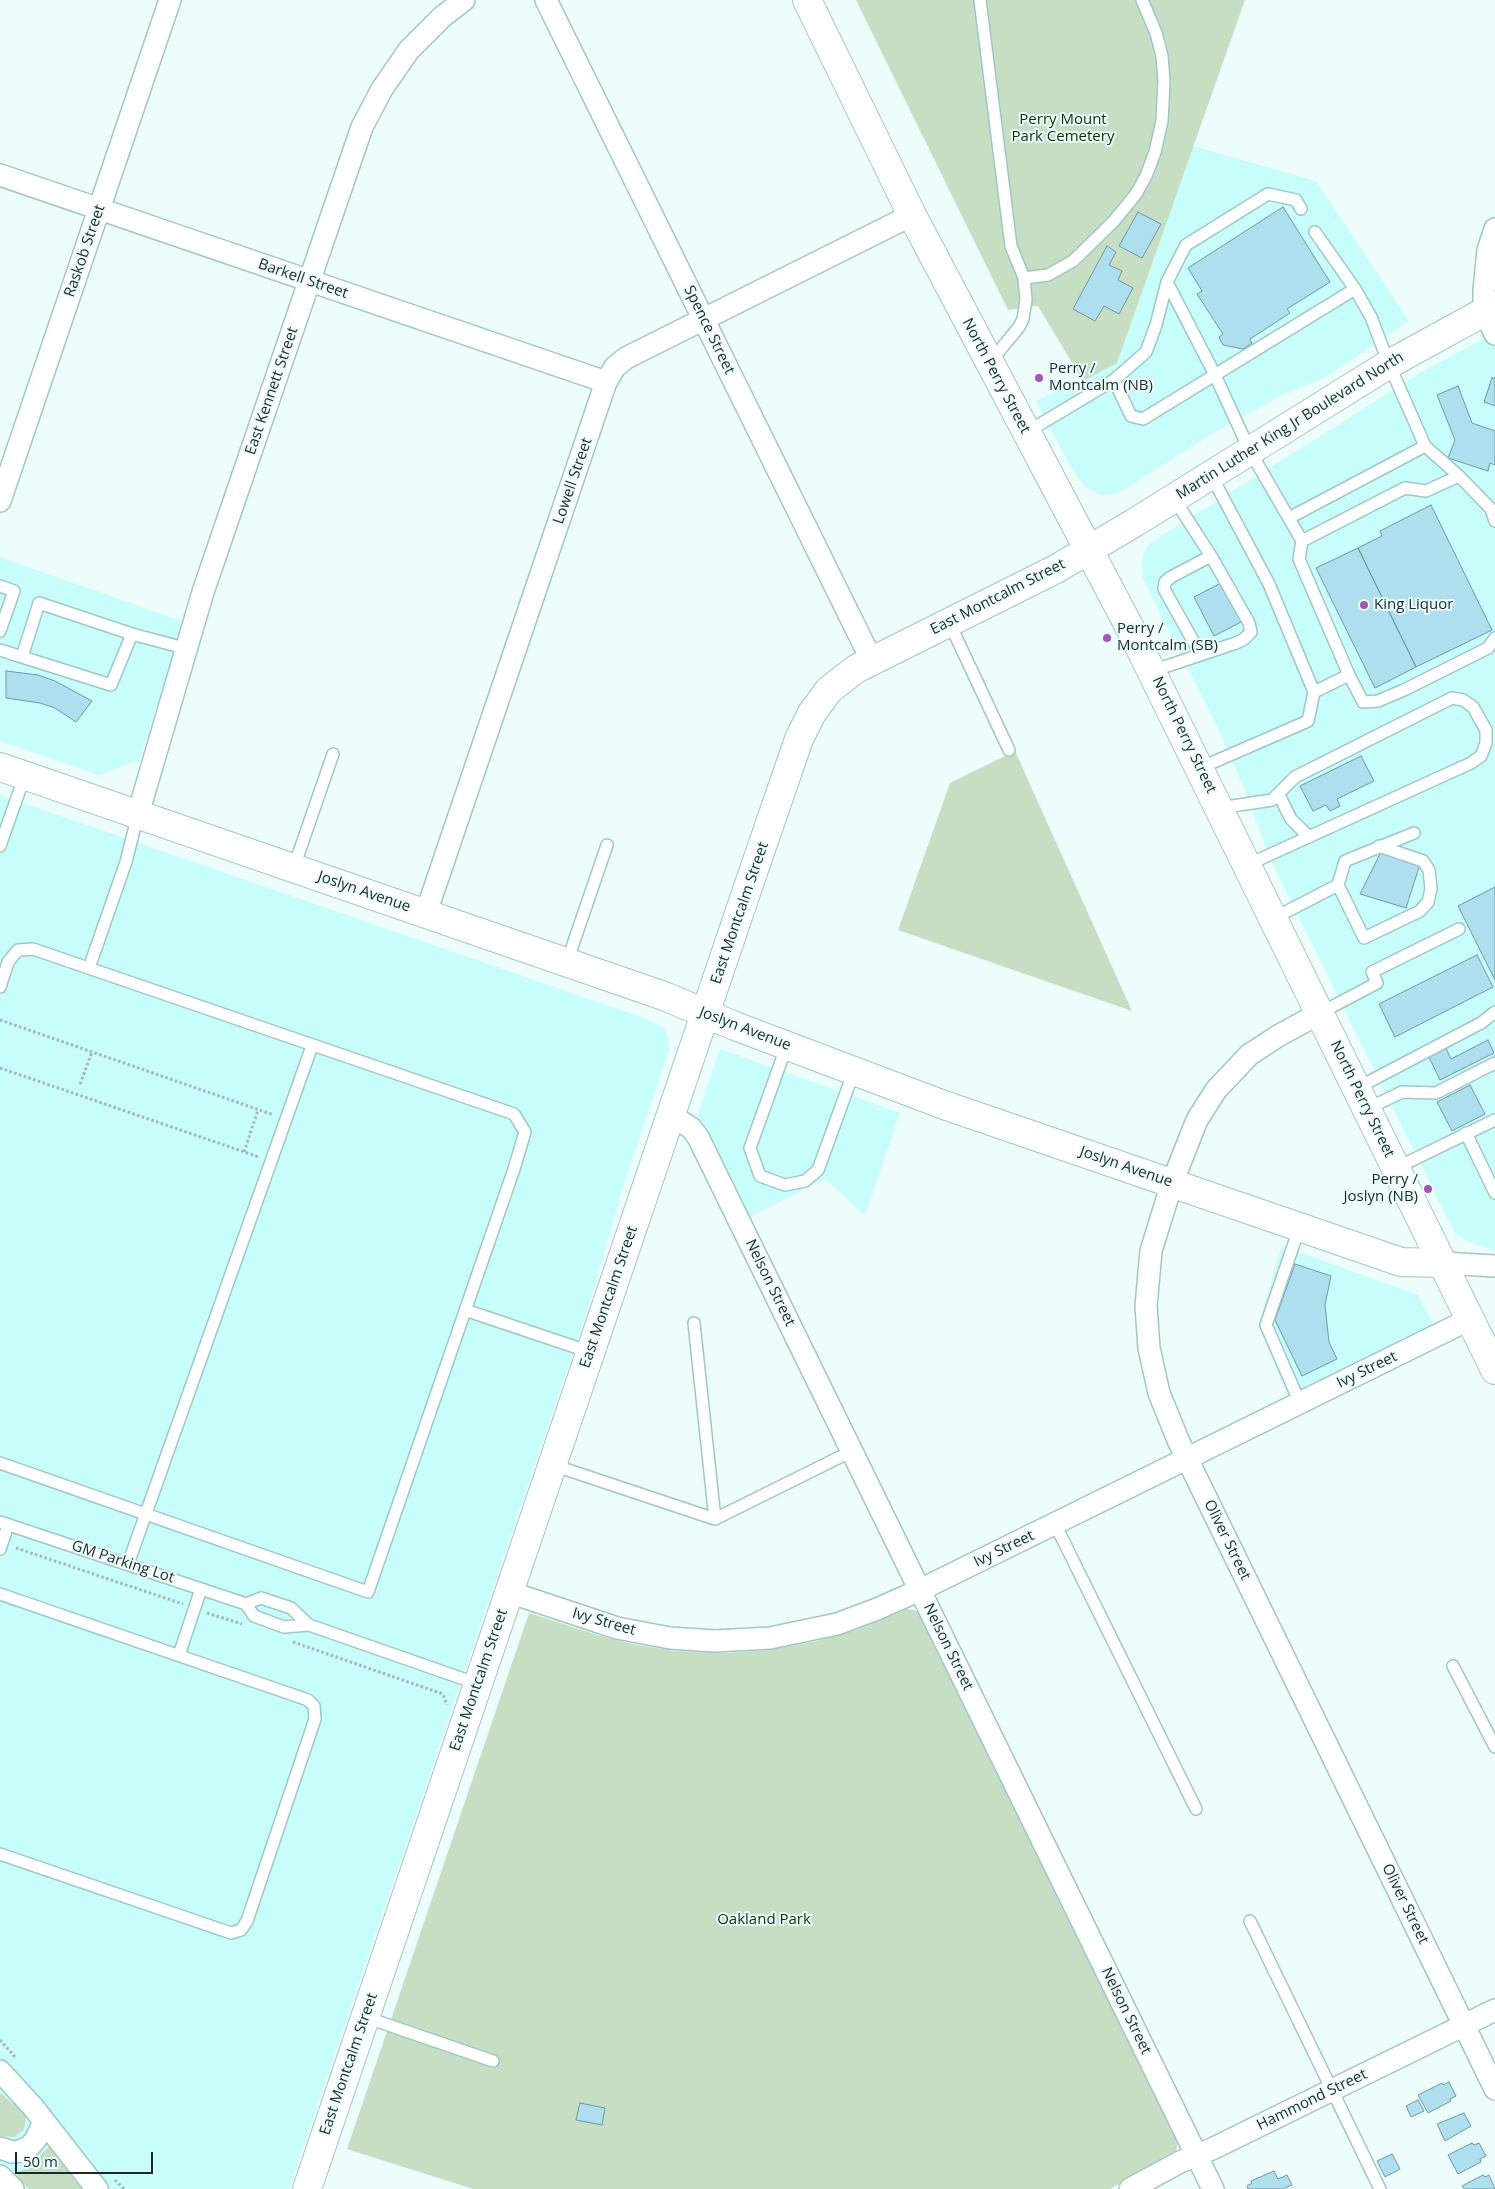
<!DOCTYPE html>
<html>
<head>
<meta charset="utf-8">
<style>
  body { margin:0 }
  #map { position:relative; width:1495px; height:2189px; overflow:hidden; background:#ecfdfc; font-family:"Open Sans",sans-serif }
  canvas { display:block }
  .scale { position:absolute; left:15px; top:2152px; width:138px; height:22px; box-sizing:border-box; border:2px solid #192a29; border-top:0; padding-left:6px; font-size:15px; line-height:18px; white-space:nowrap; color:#192a29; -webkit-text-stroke:4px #ecfdfc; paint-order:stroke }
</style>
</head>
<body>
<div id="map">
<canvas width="1495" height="2189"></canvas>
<div class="scale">50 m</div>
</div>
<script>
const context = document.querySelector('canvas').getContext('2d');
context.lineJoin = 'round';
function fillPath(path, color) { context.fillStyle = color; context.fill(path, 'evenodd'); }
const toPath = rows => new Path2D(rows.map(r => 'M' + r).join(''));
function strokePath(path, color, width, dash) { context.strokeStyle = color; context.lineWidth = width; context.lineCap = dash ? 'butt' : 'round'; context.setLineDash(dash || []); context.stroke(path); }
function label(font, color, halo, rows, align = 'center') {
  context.font = font + ' "Open Sans",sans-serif'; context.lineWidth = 4; context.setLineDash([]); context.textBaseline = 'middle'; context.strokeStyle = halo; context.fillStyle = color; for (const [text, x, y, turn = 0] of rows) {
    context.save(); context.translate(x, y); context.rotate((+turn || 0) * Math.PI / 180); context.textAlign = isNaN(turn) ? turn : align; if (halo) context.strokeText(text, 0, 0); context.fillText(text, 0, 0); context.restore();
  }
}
fillPath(toPath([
  [1193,146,1316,181,1409,321,1326,377,1284,394,1208,436,1122,491,1112,495,1100,495,1085,487,1070,466,1036,401,1117,363],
  [1495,333,1495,1251,1469,1242,1455,1233,1443,1209,1272,863,1241,781,1218,729,1143,579,1142,562,1144,552,1150,544,1163,535,1428,368],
  [0,557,184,622,139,760,99,775,0,741],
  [0,795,641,1017,663,1027,668,1035,669,1050,626,1177,589,1305,289,2189,0,2189],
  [720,1049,900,1113,865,1215,825,1179,748,1218,697,1117],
  [1282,1246,1418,1295,1434,1326,1289,1399,1258,1326]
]), '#c7fdfb');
fillPath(toPath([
  [856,0,1245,0,1117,363,1083,381,1038,306,1008,310],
  [1015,751,1132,1011,898,930,950,783],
  [907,1609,914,1610,921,1614,1178,2142,1176,2152,1110,2189,473,2189,347,2149,529,1613,607,1638,638,1645,675,1651,725,1653,769,1650,817,1641,859,1629],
  [0,2093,22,2111,26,2117,24,2130,14,2137,0,2136],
  [49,2146,50,2147,82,2189,29,2189,17,2177,17,2173,34,2163]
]), '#c6dfc2');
const building = toPath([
  [1283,207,1330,282,1287,309,1290,313,1250,339,1252,343,1243,349,1223,345,1219,337,1223,334,1197,294,1202,291,1188,268,1283,207],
  [1138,212,1161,224,1142,258,1119,246,1138,212],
  [1107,246,1116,252,1109,265,1122,271,1118,280,1133,288,1119,314,1104,306,1095,321,1073,309,1107,246],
  [1492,378,1495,378,1495,406,1484,402,1492,378],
  [1458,386,1472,423,1495,431,1495,465,1490,463,1488,471,1448,458,1455,440,1437,395,1458,386],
  [1431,505,1492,630,1416,667,1358,548,1382,536,1380,531,1431,505],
  [1358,548,1416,667,1375,688,1316,568,1358,548],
  [1223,582,1243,621,1214,636,1194,597,1223,582],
  [6,671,38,675,55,681,92,701,76,722,55,708,40,703,6,698,6,671],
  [1361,756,1374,781,1337,799,1340,806,1330,811,1326,805,1313,811,1300,786,1361,756],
  [1381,852,1420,864,1406,908,1360,894,1381,852],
  [1495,887,1495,980,1458,906,1495,887],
  [1477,955,1493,987,1395,1037,1379,1004,1477,955],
  [1488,1040,1494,1053,1440,1080,1428,1055,1445,1046,1451,1059,1488,1040],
  [1470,1085,1485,1114,1452,1131,1437,1102,1470,1085],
  [1295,1264,1331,1276,1325,1305,1329,1342,1337,1359,1302,1376,1275,1320,1295,1264],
  [1449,2082,1456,2096,1450,2099,1451,2101,1428,2113,1418,2095,1442,2083,1443,2085,1449,2082],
  [1418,2100,1424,2111,1411,2117,1406,2106,1418,2100],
  [580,2103,605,2108,602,2125,576,2120,580,2103],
  [1464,2113,1471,2126,1445,2141,1437,2124,1464,2113],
  [1472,2143,1474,2145,1479,2143,1486,2156,1480,2159,1481,2162,1458,2174,1448,2155,1472,2143],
  [1392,2154,1400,2169,1385,2177,1377,2161,1392,2154],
  [1274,2171,1278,2179,1287,2175,1292,2185,1283,2189,1248,2189,1247,2186,1252,2183,1251,2181,1274,2171],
  [1483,2175,1485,2177,1489,2175,1495,2189,1464,2189,1462,2186,1483,2175]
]);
fillPath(building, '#addfee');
strokePath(building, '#7298a4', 1);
const service = toPath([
  [980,0,1011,246,1024,278,1026,300,1023,319,1019,327,990,362],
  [1024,278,1048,275,1073,261,1114,221,1136,194,1146,176,1155,152,1162,121,1164,81,1162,56,1156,33,1142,0],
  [1167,282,1214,373,1250,451,1302,541,1405,488,1426,491,1459,476,1425,446,1389,364,1371,317,1355,289,1315,232],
  [1114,380,1131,416,1143,419,1355,289],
  [1027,432,1114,380,1146,352,1156,325,1167,282,1186,245,1268,194,1296,200,1301,209],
  [1459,476,1491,509,1495,521],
  [1289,518,1425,446],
  [1302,541,1299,559,1349,675,1363,702,1378,701,1404,690,1488,648,1495,638],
  [0,586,14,591,0,631],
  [949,622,1009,750],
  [132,634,188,649],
  [0,650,22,657,111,685,132,634,39,603,22,657],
  [1201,655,1164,589,1165,582,1171,577,1211,556],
  [1152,671,1236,643,1244,639,1251,632,1249,623,1211,556,1173,497],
  [1314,692,1349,675],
  [1200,768,1308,721,1314,692,1269,584,1211,475],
  [1279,795,1291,819,1309,837],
  [1219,808,1272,800,1295,777,1452,698,1463,700,1473,707,1486,730,1486,743,1481,756,1471,763,1247,865],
  [0,846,25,775],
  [294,867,333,754],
  [1338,885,1345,861,1414,833],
  [1274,918,1338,885,1364,938,1420,911,1428,902,1431,889,1429,870,1423,861,1379,846],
  [567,962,607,845],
  [89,968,126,862,138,814],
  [0,987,8,962,18,950,33,949,514,1114,525,1132,514,1169,368,1592,0,1463],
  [1320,1013,1377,983,1372,972,1459,929],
  [787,1045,750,1148,760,1176,785,1185,805,1181,818,1170,854,1071],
  [1357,1088,1481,1023,1495,1012],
  [1367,1109,1402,1092,1436,1093,1495,1063],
  [1466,1133,1495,1193],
  [1396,1168,1495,1120],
  [465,1310,590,1352],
  [694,1323,715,1519],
  [1300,1403,1266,1325,1300,1226],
  [553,1465,715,1519,852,1451],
  [0,1522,246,1604,254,1616,284,1627,309,1625,478,1684],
  [1055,1524,1196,1809],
  [0,1549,8,1525],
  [128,1564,312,1046],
  [0,1594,308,1700,314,1706,315,1719,247,1921,241,1930,231,1933,0,1854],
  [246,1604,261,1598,291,1608,309,1625],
  [179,1655,201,1589],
  [1453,1666,1495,1747],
  [1250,1921,1380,2189],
  [365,2017,493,2061]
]);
const minor = toPath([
  [546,0,872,661],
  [0,175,606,382],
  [1495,229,1488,250,1484,291,1484,311,1495,334],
  [0,501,170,0],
  [138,814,203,592,362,127,382,89,409,50,442,17,464,0],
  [426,913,606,382,615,367,626,358,912,215],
  [1320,1013,1278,1036,1249,1055,1216,1090,1197,1120,1172,1183,1151,1251,1146,1306,1149,1348,1159,1393,1178,1440,1495,2089],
  [671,1115,691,1128,698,1137,1213,2189],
  [1443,1263,1495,1266],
  [509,1592,617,1628,670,1638,715,1641,770,1638,837,1624,877,1609,920,1590,1470,1319],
  [0,2071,33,2107,97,2189],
  [0,2148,12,2152,21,2151,30,2146,36,2139,44,2121],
  [0,2176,13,2189],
  [1130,2189,1180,2162,1212,2149,1495,2010]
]);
const secondary = toPath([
  [0,767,664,996,735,1026,944,1105,1401,1262,1443,1263],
  [307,2189,747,890,799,739,812,713,829,690,856,669,1056,569,1134,523,1389,364,1495,306]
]);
const primary = toPath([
  [807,0,912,215,1131,630,1495,1370]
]);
strokePath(service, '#9dc8c6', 14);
strokePath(minor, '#9dc8c6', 24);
strokePath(secondary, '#9dc8c6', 30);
strokePath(primary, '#9dc8c6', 30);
strokePath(toPath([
  [0,1020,274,1115],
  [0,1068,259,1157],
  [80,1084,92,1052],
  [244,1152,258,1110],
  [16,1548,183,1604],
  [207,1613,242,1624],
  [293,1642,443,1694,447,1705],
  [0,2040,15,2057],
  [115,2180,124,2189]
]), '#a4b5b4', 3, [2.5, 2.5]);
strokePath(service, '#fff', 11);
strokePath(minor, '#fff', 21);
strokePath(secondary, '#fff', 28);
strokePath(primary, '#fff', 28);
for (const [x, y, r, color] of [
  [1039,378,5,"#a951be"],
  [1364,605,5,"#a951be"],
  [1107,638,5,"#a951be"],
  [1428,1189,5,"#a951be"]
]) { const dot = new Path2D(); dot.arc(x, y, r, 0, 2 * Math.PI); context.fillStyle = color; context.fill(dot); strokePath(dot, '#ecfdfc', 2); }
label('15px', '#0b3405', '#ecfdfc', [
  ["Perry Mount",1063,120],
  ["Park Cemetery",1063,137],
  ["Oakland Park",764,1920]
]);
label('15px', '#192a29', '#ecfdfc', [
  ["Raskob Street",85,251,-71],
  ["Barkell Street",303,279,19],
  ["Spence Street",709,330,64],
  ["North Perry Street",996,376,62],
  ["East Kennett Street",272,391,-71],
  ["Martin Luther King Jr Boulevard North",1290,426,-32],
  ["Lowell Street",573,481,-71],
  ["East Montcalm Street",998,597,-27],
  ["North Perry Street",1184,735,64],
  ["Joslyn Avenue",364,892,19],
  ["East Montcalm Street",740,913,-71],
  ["Joslyn Avenue",745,1029,21],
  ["North Perry Street",1362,1099,64],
  ["Joslyn Avenue",1126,1167,19],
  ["Nelson Street",770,1283,64],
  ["East Montcalm Street",609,1297,-71],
  ["Ivy Street",1367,1370,-26],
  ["Oliver Street",1227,1540,64],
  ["Ivy Street",1004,1549,-26],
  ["GM Parking Lot",123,1562,18],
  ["Ivy Street",604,1622,16],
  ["Nelson Street",948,1647,64],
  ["East Montcalm Street",479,1680,-71],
  ["Oliver Street",1405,1904,64],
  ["Nelson Street",1126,2011,64],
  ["East Montcalm Street",349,2064,-71],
  ["Hammond Street",1312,2100,-26]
]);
label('15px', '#192a29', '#ecfdfc', [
  ["Perry /",1049,369],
  ["Montcalm (NB)",1049,386],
  ["King Liquor",1374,605],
  ["Perry /",1117,629],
  ["Montcalm (SB)",1117,646],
  ["Perry /",1418,1180,"right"],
  ["Joslyn (NB)",1418,1197,"right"]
], 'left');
</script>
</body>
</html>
